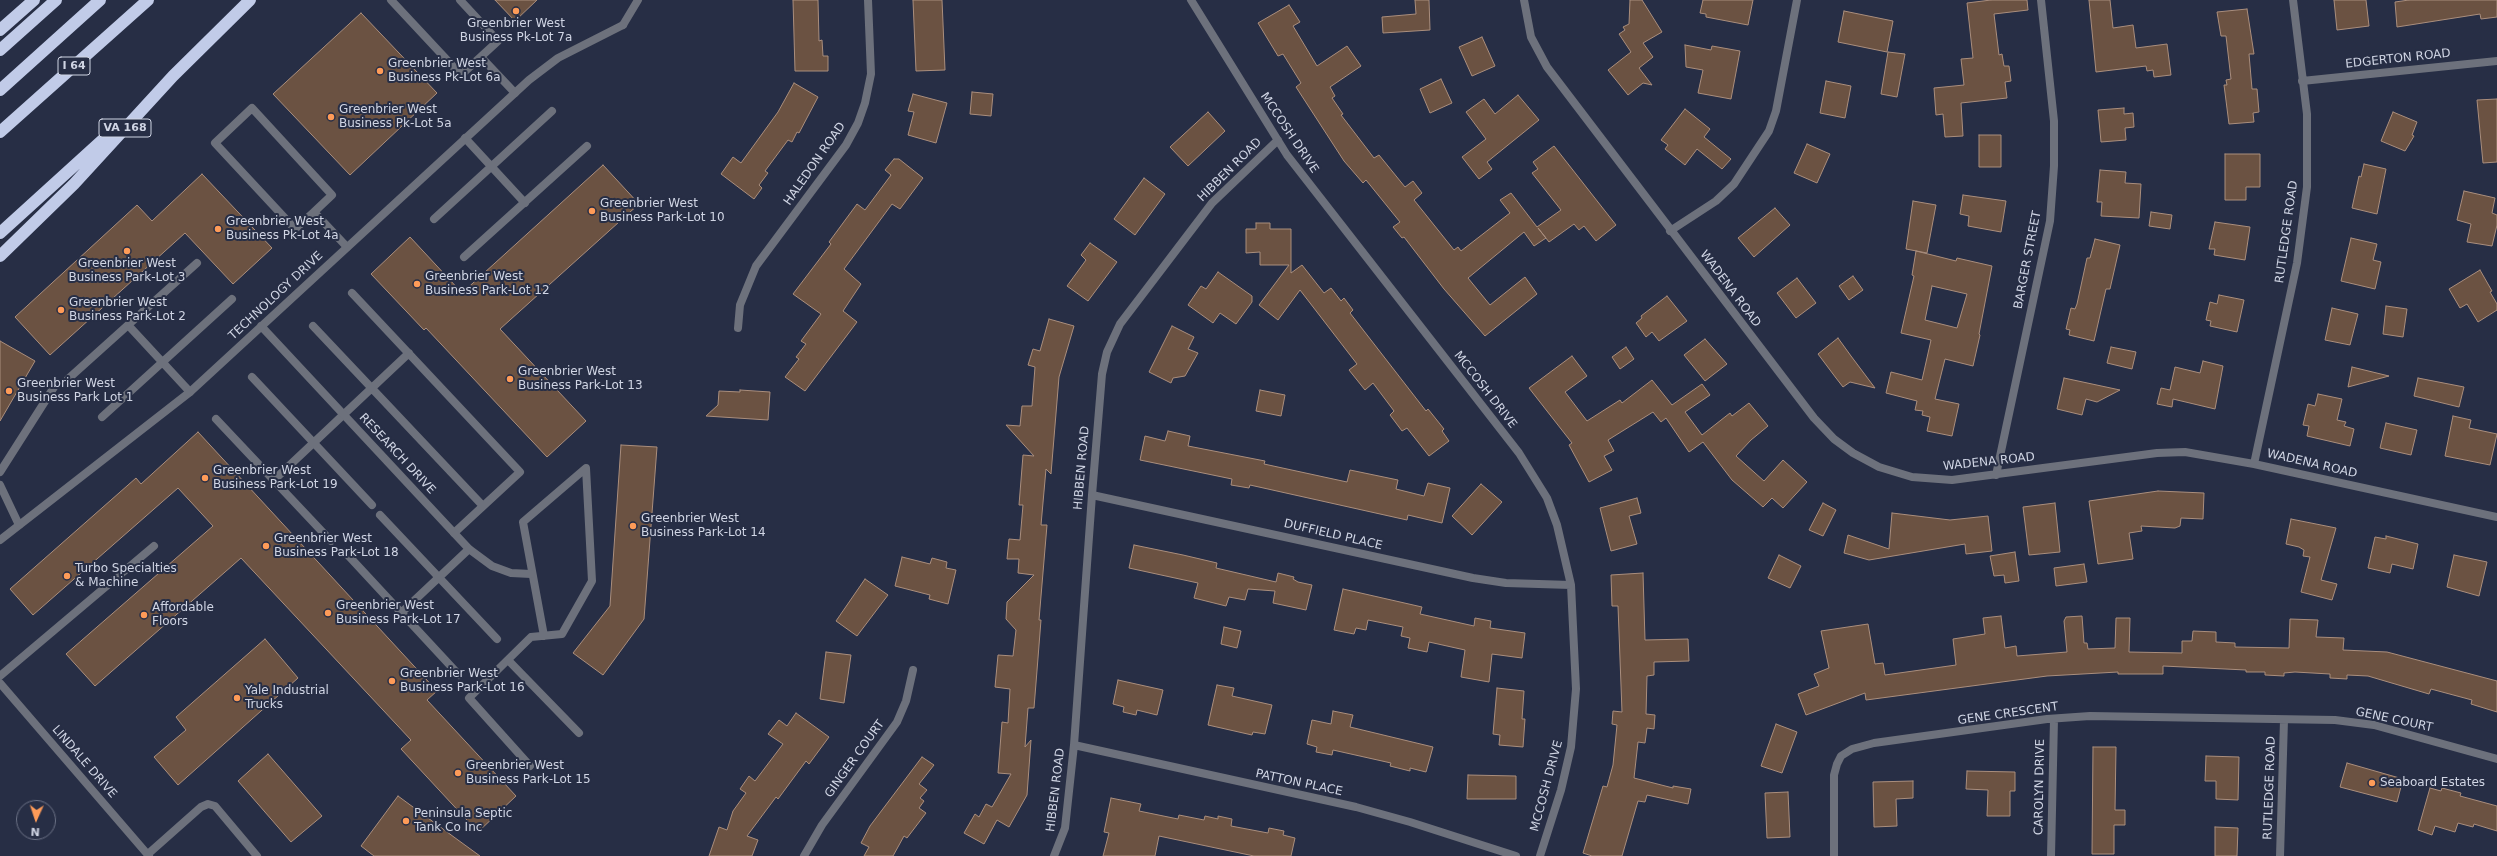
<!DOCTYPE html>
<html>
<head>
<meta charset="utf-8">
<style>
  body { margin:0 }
  #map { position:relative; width:2497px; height:856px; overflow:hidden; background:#272e45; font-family:"DejaVu Sans",sans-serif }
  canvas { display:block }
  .north { position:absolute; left:16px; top:800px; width:40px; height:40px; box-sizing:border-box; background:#272e45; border:1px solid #6b7185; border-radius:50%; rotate:183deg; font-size:11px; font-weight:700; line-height:16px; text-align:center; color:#d0d5e4 }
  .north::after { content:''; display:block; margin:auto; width:14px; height:18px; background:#fe9b58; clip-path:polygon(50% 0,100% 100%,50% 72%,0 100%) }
</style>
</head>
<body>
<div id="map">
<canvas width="2497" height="856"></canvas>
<div class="north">N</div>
</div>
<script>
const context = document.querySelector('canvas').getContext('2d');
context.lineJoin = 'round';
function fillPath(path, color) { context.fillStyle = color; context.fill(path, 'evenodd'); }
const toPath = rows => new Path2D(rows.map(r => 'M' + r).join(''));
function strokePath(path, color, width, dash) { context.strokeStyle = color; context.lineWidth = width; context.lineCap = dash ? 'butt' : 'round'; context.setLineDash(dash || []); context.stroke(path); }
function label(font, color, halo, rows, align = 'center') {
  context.font = font + ' "DejaVu Sans",sans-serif'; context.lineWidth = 4; context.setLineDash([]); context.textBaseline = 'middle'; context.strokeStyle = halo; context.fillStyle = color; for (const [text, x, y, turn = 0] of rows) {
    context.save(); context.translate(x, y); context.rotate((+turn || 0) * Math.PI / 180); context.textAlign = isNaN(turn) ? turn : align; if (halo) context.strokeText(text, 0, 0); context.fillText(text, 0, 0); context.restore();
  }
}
const building = toPath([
  [495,0,537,0,515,21,495,0],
  [793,0,818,0,819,41,822,40,823,56,828,56,828,71,795,71,793,0],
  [913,0,942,0,945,70,916,71,913,0],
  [1415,0,1429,0,1430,30,1383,33,1382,17,1416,14,1415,0],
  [1630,0,1642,0,1662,32,1643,43,1653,57,1639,68,1652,85,1643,83,1628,95,1608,70,1631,52,1619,34,1625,30,1623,27,1629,24,1630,0],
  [1703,0,1753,0,1748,25,1706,17,1706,14,1700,13,1703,0],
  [1991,0,2027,0,2028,10,1994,14,1999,55,2002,54,2004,66,2009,66,2011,81,2005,82,2007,98,1961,103,1963,136,1945,137,1943,114,1936,115,1934,88,1964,85,1961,59,1973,58,1967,3,1991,0],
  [2089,0,2110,0,2113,28,2133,25,2136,48,2167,44,2171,75,2154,77,2153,70,2147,71,2146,66,2096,72,2089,0],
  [2334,0,2366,0,2369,26,2337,30,2334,0],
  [2409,0,2497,0,2497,17,2481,19,2480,14,2397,27,2395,2,2409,0],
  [1289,5,1300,22,1293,26,1317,66,1347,46,1361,66,1330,87,1335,96,1332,98,1343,114,1341,115,1374,158,1379,155,1405,187,1413,181,1422,193,1414,200,1454,250,1458,247,1461,251,1510,213,1500,200,1511,193,1537,227,1561,210,1532,173,1538,169,1533,162,1554,146,1616,225,1596,241,1584,226,1579,230,1574,224,1549,242,1538,228,1546,238,1534,246,1524,232,1468,278,1490,305,1525,277,1537,294,1485,336,1444,289,1404,237,1402,238,1393,227,1400,222,1366,180,1363,183,1344,161,1296,87,1301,83,1283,54,1278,56,1258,23,1289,5],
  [2247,9,2254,54,2249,54,2252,89,2257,89,2259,112,2253,113,2254,122,2229,124,2224,85,2227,85,2226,80,2231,79,2226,36,2221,36,2217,12,2247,9],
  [1844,11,1893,21,1887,52,1838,42,1844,11],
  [361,13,437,93,350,175,273,94,361,13],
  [1482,37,1495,66,1472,76,1459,47,1482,37],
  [1685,45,1711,50,1712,46,1740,51,1731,99,1698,93,1703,70,1686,67,1685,45],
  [1888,52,1905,54,1897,97,1881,94,1888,52],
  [1441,79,1452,103,1430,113,1420,89,1441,79],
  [1826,81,1851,86,1845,118,1820,113,1826,81],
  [794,83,818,97,799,133,797,132,792,142,788,140,765,171,768,173,759,185,762,188,754,199,721,174,733,157,741,163,778,112,794,83],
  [972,92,993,94,991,116,970,114,972,92],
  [913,94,947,103,936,143,908,135,914,112,908,111,913,94],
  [1518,95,1539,120,1487,162,1492,169,1479,179,1462,157,1486,139,1466,112,1484,99,1495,114,1518,95],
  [2497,99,2497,162,2483,163,2477,100,2497,99],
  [2124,108,2124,114,2133,113,2134,127,2125,128,2126,140,2101,142,2098,110,2124,108],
  [1685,109,1710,129,1704,137,1731,159,1722,169,1697,149,1685,165,1665,149,1668,145,1661,140,1685,109],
  [1208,112,1225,131,1188,166,1170,147,1208,112],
  [2393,112,2417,122,2412,135,2414,136,2405,151,2381,141,2393,112],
  [1979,135,2001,135,2001,167,1979,167,1979,135],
  [1807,144,1830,154,1817,183,1794,173,1807,144],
  [2225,154,2260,154,2260,187,2246,187,2246,200,2225,200,2225,154],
  [894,159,899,159,923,178,900,209,892,204,844,269,861,284,843,311,857,322,805,391,785,377,799,359,796,357,806,344,801,341,821,314,793,294,831,244,829,242,857,204,865,210,891,175,885,170,894,159],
  [2364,164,2386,169,2377,214,2352,208,2359,176,2361,177,2364,164],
  [603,165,639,204,500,329,586,421,547,457,426,328,424,330,371,274,410,237,462,293,603,165],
  [2100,170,2126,172,2125,183,2141,184,2139,218,2101,216,2102,202,2097,202,2100,170],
  [202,174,272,248,233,284,185,233,50,355,15,317,137,205,152,221,202,174],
  [1144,178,1165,194,1135,235,1114,219,1144,178],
  [2464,191,2495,198,2492,213,2497,215,2497,225,2492,246,2467,242,2471,224,2457,220,2464,191],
  [1963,195,2006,201,2001,232,1968,226,1969,216,1960,214,1963,195],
  [1913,201,1936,205,1927,253,1906,249,1913,201],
  [1775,208,1790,225,1754,257,1738,238,1775,208],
  [2151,212,2172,215,2170,229,2149,226,2151,212],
  [2215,222,2250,227,2245,260,2214,255,2215,249,2209,249,2215,222],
  [1256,223,1270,223,1270,229,1291,229,1291,273,1302,265,1324,293,1331,288,1341,301,1344,298,1353,310,1350,313,1426,411,1428,409,1444,429,1442,431,1449,441,1429,456,1407,428,1402,431,1390,415,1394,411,1373,383,1365,390,1349,370,1357,364,1300,290,1278,320,1259,305,1289,265,1260,265,1260,252,1246,253,1246,229,1256,229,1256,223],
  [2351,238,2377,244,2373,260,2381,262,2375,289,2341,281,2351,238],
  [2095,239,2120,245,2110,289,2106,289,2094,341,2069,335,2070,330,2066,329,2071,308,2075,309,2077,304,2087,258,2090,258,2095,239],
  [1090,243,1117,262,1088,301,1067,286,1086,260,1081,255,1090,243],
  [1916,251,1956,261,1957,258,1992,266,1979,334,1980,335,1973,366,1945,359,1935,399,1959,404,1952,436,1927,431,1930,417,1922,415,1923,411,1915,410,1917,401,1886,393,1891,372,1922,380,1931,340,1901,333,1914,276,1912,275,1916,251],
  [1932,286,1967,294,1957,328,1925,320,1932,286],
  [2480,270,2492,291,2490,292,2497,304,2497,310,2478,322,2467,304,2460,308,2449,289,2480,270],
  [1218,272,1252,296,1252,302,1236,324,1220,313,1213,323,1188,305,1201,286,1206,289,1218,272],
  [1853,276,1863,290,1849,300,1839,286,1853,276],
  [1797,278,1816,303,1796,318,1777,293,1797,278],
  [2219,295,2244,300,2237,332,2210,326,2211,321,2206,320,2210,302,2217,304,2219,295],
  [1667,296,1687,321,1659,341,1652,332,1646,337,1636,323,1642,318,1641,316,1667,296],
  [2386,306,2407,309,2403,337,2383,334,2386,306],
  [2332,308,2358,314,2350,345,2325,340,2332,308],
  [1049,319,1074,326,1059,377,1051,474,1046,469,1041,525,1047,525,1039,620,1041,620,1038,658,1034,708,1028,708,1025,747,1031,740,1027,795,1009,827,997,820,984,844,964,833,975,814,979,817,986,804,992,807,1011,774,998,773,1002,722,1008,723,1010,689,995,687,998,655,1013,656,1016,630,1006,619,1007,602,1034,575,1018,573,1019,559,1007,559,1009,539,1020,540,1023,505,1019,505,1023,455,1034,456,1006,425,1020,426,1022,406,1032,406,1035,367,1028,365,1033,349,1040,351,1049,319],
  [1172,326,1194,337,1188,349,1198,353,1185,376,1173,378,1171,383,1149,372,1172,326],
  [1838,338,1851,356,1875,388,1850,382,1843,387,1836,378,1818,354,1838,338],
  [1705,339,1727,364,1705,381,1684,355,1705,339],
  [0,341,35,361,0,421,0,341],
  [1626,347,1634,359,1620,369,1612,357,1626,347],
  [2111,347,2136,352,2132,369,2107,363,2111,347],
  [1572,356,1587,376,1565,392,1587,421,1620,400,1622,403,1652,380,1672,405,1702,384,1710,395,1685,412,1702,435,1730,413,1732,416,1749,403,1768,426,1751,440,1736,456,1764,481,1783,460,1807,482,1783,508,1772,498,1763,507,1732,480,1703,442,1689,452,1666,418,1661,422,1653,412,1608,440,1614,451,1604,456,1612,470,1589,482,1569,445,1572,443,1529,388,1572,356],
  [2203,361,2223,366,2215,409,2173,399,2172,407,2157,404,2161,388,2170,390,2175,367,2200,373,2203,361],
  [2352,367,2389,376,2348,387,2352,367],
  [2064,378,2120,390,2097,402,2086,399,2082,415,2057,409,2064,378],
  [2418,378,2464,387,2459,407,2414,396,2418,378],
  [740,390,770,392,768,420,706,416,718,405,719,391,740,392,740,390],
  [1260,390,1285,395,1281,416,1256,411,1260,390],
  [2318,394,2342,399,2337,420,2346,422,2344,426,2354,429,2350,446,2307,436,2309,426,2303,425,2308,404,2315,406,2318,394],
  [2453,416,2471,420,2469,428,2497,434,2490,465,2445,456,2453,416],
  [2386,423,2417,430,2411,455,2380,448,2386,423],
  [1168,431,1190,436,1188,446,1265,461,1264,464,1347,482,1350,470,1398,480,1396,489,1424,496,1428,483,1450,488,1442,523,1408,515,1407,520,1250,485,1249,488,1231,485,1232,479,1140,460,1145,436,1165,441,1168,431],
  [198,432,437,691,427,700,516,796,478,832,401,749,411,740,241,558,95,686,66,654,213,526,178,488,33,615,10,589,136,478,141,484,198,432],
  [621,445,657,447,644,619,603,675,573,653,610,606,621,445],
  [1481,484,1502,502,1472,535,1452,516,1481,484],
  [2158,491,2204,493,2203,519,2181,518,2180,526,2175,528,2141,526,2142,531,2129,533,2133,559,2098,564,2089,501,2158,491],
  [1637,498,1641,513,1629,516,1637,544,1611,551,1600,508,1637,498],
  [1823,503,1836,510,1823,536,1809,530,1823,503],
  [2055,503,2060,552,2029,555,2023,507,2055,503],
  [1892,513,1950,520,1988,516,1992,551,1966,554,1965,544,1869,560,1844,553,1848,535,1889,549,1892,513],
  [2291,519,2336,528,2321,580,2337,584,2332,600,2301,592,2310,557,2303,556,2304,550,2299,547,2286,544,2291,519],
  [2386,536,2418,544,2413,569,2392,564,2390,573,2368,568,2375,537,2386,539,2386,536],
  [1134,545,1183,555,1217,563,1216,568,1276,582,1278,573,1294,577,1293,579,1298,582,1312,585,1306,610,1273,603,1275,591,1248,589,1245,600,1229,597,1226,606,1194,598,1198,583,1129,568,1134,545],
  [2015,552,2019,581,2005,583,2004,575,1994,576,1990,556,2015,552],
  [1779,555,1801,566,1790,588,1768,578,1779,555],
  [2454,555,2487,562,2479,596,2447,587,2454,555],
  [902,557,930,564,932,558,947,562,946,568,956,570,948,604,929,599,930,595,895,586,902,557],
  [2084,564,2087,582,2056,586,2054,568,2084,564],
  [1643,573,1645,640,1688,639,1689,661,1654,662,1654,675,1647,676,1646,714,1655,715,1654,729,1647,728,1645,743,1638,742,1634,778,1673,788,1673,786,1691,789,1688,804,1647,795,1645,802,1638,801,1622,856,1592,856,1583,853,1603,786,1607,787,1613,765,1617,725,1612,724,1613,711,1622,712,1618,606,1612,606,1611,575,1643,573],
  [865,579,888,595,857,636,836,621,865,579],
  [1343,589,1422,607,1420,614,1474,626,1475,618,1491,621,1490,628,1525,633,1522,658,1492,654,1489,682,1461,677,1465,650,1429,642,1427,652,1408,648,1410,638,1401,636,1403,627,1368,620,1366,630,1356,628,1354,634,1334,630,1343,589],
  [2001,616,2005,648,2016,646,2017,656,2067,652,2064,621,2066,617,2082,616,2084,643,2087,643,2088,649,2115,648,2116,618,2130,618,2129,652,2182,653,2182,641,2192,641,2193,631,2216,632,2216,642,2235,643,2235,647,2289,648,2290,619,2318,620,2316,637,2344,638,2343,650,2387,652,2497,681,2497,712,2471,704,2472,700,2431,689,2429,694,2368,676,2347,675,2347,679,2330,678,2330,674,2295,672,2284,673,2284,676,2265,675,2265,672,2246,672,2246,670,2163,666,2163,674,2118,674,2118,672,2047,676,1866,700,1865,693,1806,715,1798,694,1819,686,1814,674,1829,668,1821,631,1868,624,1875,664,1883,663,1885,675,1956,665,1953,639,1985,634,1983,618,2001,616],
  [1224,627,1241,631,1237,648,1221,644,1224,627],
  [265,639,298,678,178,785,154,757,186,730,176,717,265,639],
  [826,652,851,655,844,703,820,699,826,652],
  [1118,680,1163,690,1157,715,1137,710,1136,715,1123,712,1124,707,1113,704,1118,680],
  [1217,685,1234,688,1232,696,1272,705,1265,734,1253,732,1252,735,1208,725,1217,685],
  [1497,688,1524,691,1522,719,1525,719,1523,747,1499,745,1500,735,1493,734,1497,688],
  [1333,711,1353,715,1350,727,1433,747,1426,772,1410,768,1410,771,1390,766,1391,763,1333,750,1332,755,1316,752,1317,747,1307,744,1312,720,1331,724,1333,711],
  [796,713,829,737,809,764,806,761,778,799,776,797,747,836,758,840,752,856,709,856,719,827,727,830,733,811,746,793,740,789,749,776,755,781,783,744,768,734,779,720,787,726,796,713],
  [1776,724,1797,732,1782,773,1761,766,1776,724],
  [2093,747,2116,747,2115,810,2125,810,2125,825,2114,825,2114,854,2092,854,2093,747],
  [268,754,322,816,291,842,238,781,268,754],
  [2206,756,2239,757,2238,800,2216,799,2216,781,2205,781,2206,756],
  [922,757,934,765,919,784,927,790,920,798,924,801,919,808,926,813,907,838,904,836,893,856,864,856,869,847,861,843,870,826,922,757],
  [2347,763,2403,779,2397,802,2340,787,2347,763],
  [1967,771,2015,772,2015,791,2010,791,2010,816,1987,816,1988,790,1966,789,1967,771],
  [1468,775,1516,776,1516,799,1467,799,1468,775],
  [1913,781,1913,798,1896,799,1897,826,1874,827,1873,782,1913,781],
  [2430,788,2441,791,2442,788,2461,793,2460,796,2497,806,2497,831,2474,824,2473,827,2458,823,2455,832,2435,826,2432,835,2418,830,2430,788],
  [1788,792,1790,837,1767,838,1765,793,1788,792],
  [398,796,458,840,480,856,374,856,361,846,398,796],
  [1111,798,1141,804,1139,811,1178,819,1179,815,1204,820,1205,816,1218,819,1218,816,1232,819,1231,826,1268,833,1269,828,1284,831,1283,835,1295,838,1291,856,1254,856,1159,836,1155,856,1103,856,1109,833,1104,832,1111,798],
  [2215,827,2238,828,2237,856,2215,856,2215,827]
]);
fillPath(building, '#6b5242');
strokePath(building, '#aa8e7d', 1);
strokePath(toPath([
  [391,0,461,75,498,41,460,0],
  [623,25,638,0],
  [481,57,515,93],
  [465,138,525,203],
  [314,212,295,229,215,143,252,108,332,195,314,212,347,247],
  [434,219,552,111],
  [464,257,587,146],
  [352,293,520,472,454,533],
  [128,325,190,392],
  [313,326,483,506],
  [252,377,372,505],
  [68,379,197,263],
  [102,417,232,299],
  [216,419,331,541],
  [0,472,56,384],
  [274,480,409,353],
  [0,485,19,525],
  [380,515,497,639],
  [345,552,459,675],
  [401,613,469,549],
  [508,660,579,733],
  [0,676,154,546],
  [530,766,469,698,531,637,562,634,592,581,586,468,523,522,544,636],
  [148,854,201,807,208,804,215,806,257,856]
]), '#6d717c', 8);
strokePath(toPath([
  [1191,0,1287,155,1519,453,1547,498,1557,525,1571,585,1576,689,1571,747,1561,790,1540,856],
  [1524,0,1531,37,1547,67,1814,418,1834,439,1853,453,1879,467,1912,477,1952,480,2157,453,2185,452,2254,464,2497,517],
  [2302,81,2497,61],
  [1670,231,1716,201,1734,184,1769,131,1776,111,1797,0],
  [261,326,469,549,492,566,511,573,531,574],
  [738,328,740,305,756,266,846,145,858,123,865,103,871,74,868,0],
  [2254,464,2297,263,2307,187,2307,114,2293,0],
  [1996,475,2050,221,2054,166,2054,121,2041,0],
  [1092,495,1473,578,1506,583,1571,585],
  [0,540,190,392,529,80,558,58,623,25],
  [1074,745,1356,807,1410,822,1516,856],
  [804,856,822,825,897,722,906,701,913,670],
  [1054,856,1065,828,1074,745,1092,495,1102,374,1107,352,1120,324,1212,203,1278,140],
  [1834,856,1834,775,1837,764,1841,756,1852,749,1874,743,2047,719,2090,716,2335,720,2374,725,2497,759],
  [2051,856,2054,719],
  [2280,856,2284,720]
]), '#6d717c', 8);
strokePath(toPath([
  [0,683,149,856]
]), '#6d717c', 8);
strokePath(toPath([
  [0,30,34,0],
  [0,50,56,0],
  [0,90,100,0],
  [0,132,148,0],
  [0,233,118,126],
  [0,256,74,184,173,76,250,0]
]), '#c1cbe8', 12);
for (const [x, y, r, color] of [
  [516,11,4,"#fe9b58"],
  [380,71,4,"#fe9b58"],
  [331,117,4,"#fe9b58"],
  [592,211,4,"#fe9b58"],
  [218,229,4,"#fe9b58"],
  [127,251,4,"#fe9b58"],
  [417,284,4,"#fe9b58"],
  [61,310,4,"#fe9b58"],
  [510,379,4,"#fe9b58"],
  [9,391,4,"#fe9b58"],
  [205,478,4,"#fe9b58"],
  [633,526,4,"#fe9b58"],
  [266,546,4,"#fe9b58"],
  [67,576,4,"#fe9b58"],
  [328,613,4,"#fe9b58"],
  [144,615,4,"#fe9b58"],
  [392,681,4,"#fe9b58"],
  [237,698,4,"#fe9b58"],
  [458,773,4,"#fe9b58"],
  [2372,783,4,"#fe9b58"],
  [406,821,4,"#fe9b58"]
]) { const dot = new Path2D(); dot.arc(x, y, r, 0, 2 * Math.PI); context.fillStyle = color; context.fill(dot); strokePath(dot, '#272e45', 1.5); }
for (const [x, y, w] of [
  [74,66,32],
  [125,128,52]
]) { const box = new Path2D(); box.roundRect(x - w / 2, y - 9, w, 18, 3); context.fillStyle = '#272e45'; context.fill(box); strokePath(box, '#d0d5e4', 1); }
label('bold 11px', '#d0d5e4', null, [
  ["I 64",74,66],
  ["VA 168",125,128]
]);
label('12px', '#d0d5e4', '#272e45', [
  ["Greenbrier West",516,24,"center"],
  ["Business Pk-Lot 7a",516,38,"center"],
  ["Greenbrier West",388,64],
  ["Business Pk-Lot 6a",388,78],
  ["Greenbrier West",339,110],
  ["Business Pk-Lot 5a",339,124],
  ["Greenbrier West",600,204],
  ["Business Park-Lot 10",600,218],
  ["Greenbrier West",226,222],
  ["Business Pk-Lot 4a",226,236],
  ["Greenbrier West",127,264,"center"],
  ["Business Park-Lot 3",127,278,"center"],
  ["Greenbrier West",425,277],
  ["Business Park-Lot 12",425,291],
  ["Greenbrier West",69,303],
  ["Business Park-Lot 2",69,317],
  ["Greenbrier West",518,372],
  ["Business Park-Lot 13",518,386],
  ["Greenbrier West",17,384],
  ["Business Park Lot 1",17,398],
  ["Greenbrier West",213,471],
  ["Business Park-Lot 19",213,485],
  ["Greenbrier West",641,519],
  ["Business Park-Lot 14",641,533],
  ["Greenbrier West",274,539],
  ["Business Park-Lot 18",274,553],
  ["Turbo Specialties",75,569],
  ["& Machine",75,583],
  ["Greenbrier West",336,606],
  ["Business Park-Lot 17",336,620],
  ["Affordable",152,608],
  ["Floors",152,622],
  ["Greenbrier West",400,674],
  ["Business Park-Lot 16",400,688],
  ["Yale Industrial",245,691],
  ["Trucks",245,705],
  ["Greenbrier West",466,766],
  ["Business Park-Lot 15",466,780],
  ["Seaboard Estates",2380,783],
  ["Peninsula Septic",414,814],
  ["Tank Co Inc",414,828]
], 'left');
label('12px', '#d0d5e4', '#272e45', [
  ["EDGERTON ROAD",2398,59,-6],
  ["MCCOSH DRIVE",1289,133,56],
  ["HALEDON ROAD",815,164,-55],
  ["HIBBEN ROAD",1230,170,-45],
  ["RUTLEDGE ROAD",2287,232,-82],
  ["BARGER STREET",2028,260,-79],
  ["WADENA ROAD",1730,289,53],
  ["TECHNOLOGY DRIVE",276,296,-43],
  ["MCCOSH DRIVE",1485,390,52],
  ["RESEARCH DRIVE",397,454,47],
  ["WADENA ROAD",1989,462,-6],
  ["WADENA ROAD",2312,464,13],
  ["HIBBEN ROAD",1082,468,-85],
  ["DUFFIELD PLACE",1333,535,13],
  ["GENE CRESCENT",2008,714,-8],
  ["GENE COURT",2394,720,12],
  ["GINGER COURT",855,759,-54],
  ["LINDALE DRIVE",84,762,49],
  ["PATTON PLACE",1299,783,12],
  ["MCCOSH DRIVE",1547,786,-75],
  ["CAROLYN DRIVE",2040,787,-89],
  ["RUTLEDGE ROAD",2270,788,-88],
  ["HIBBEN ROAD",1056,790,-83]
]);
</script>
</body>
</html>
